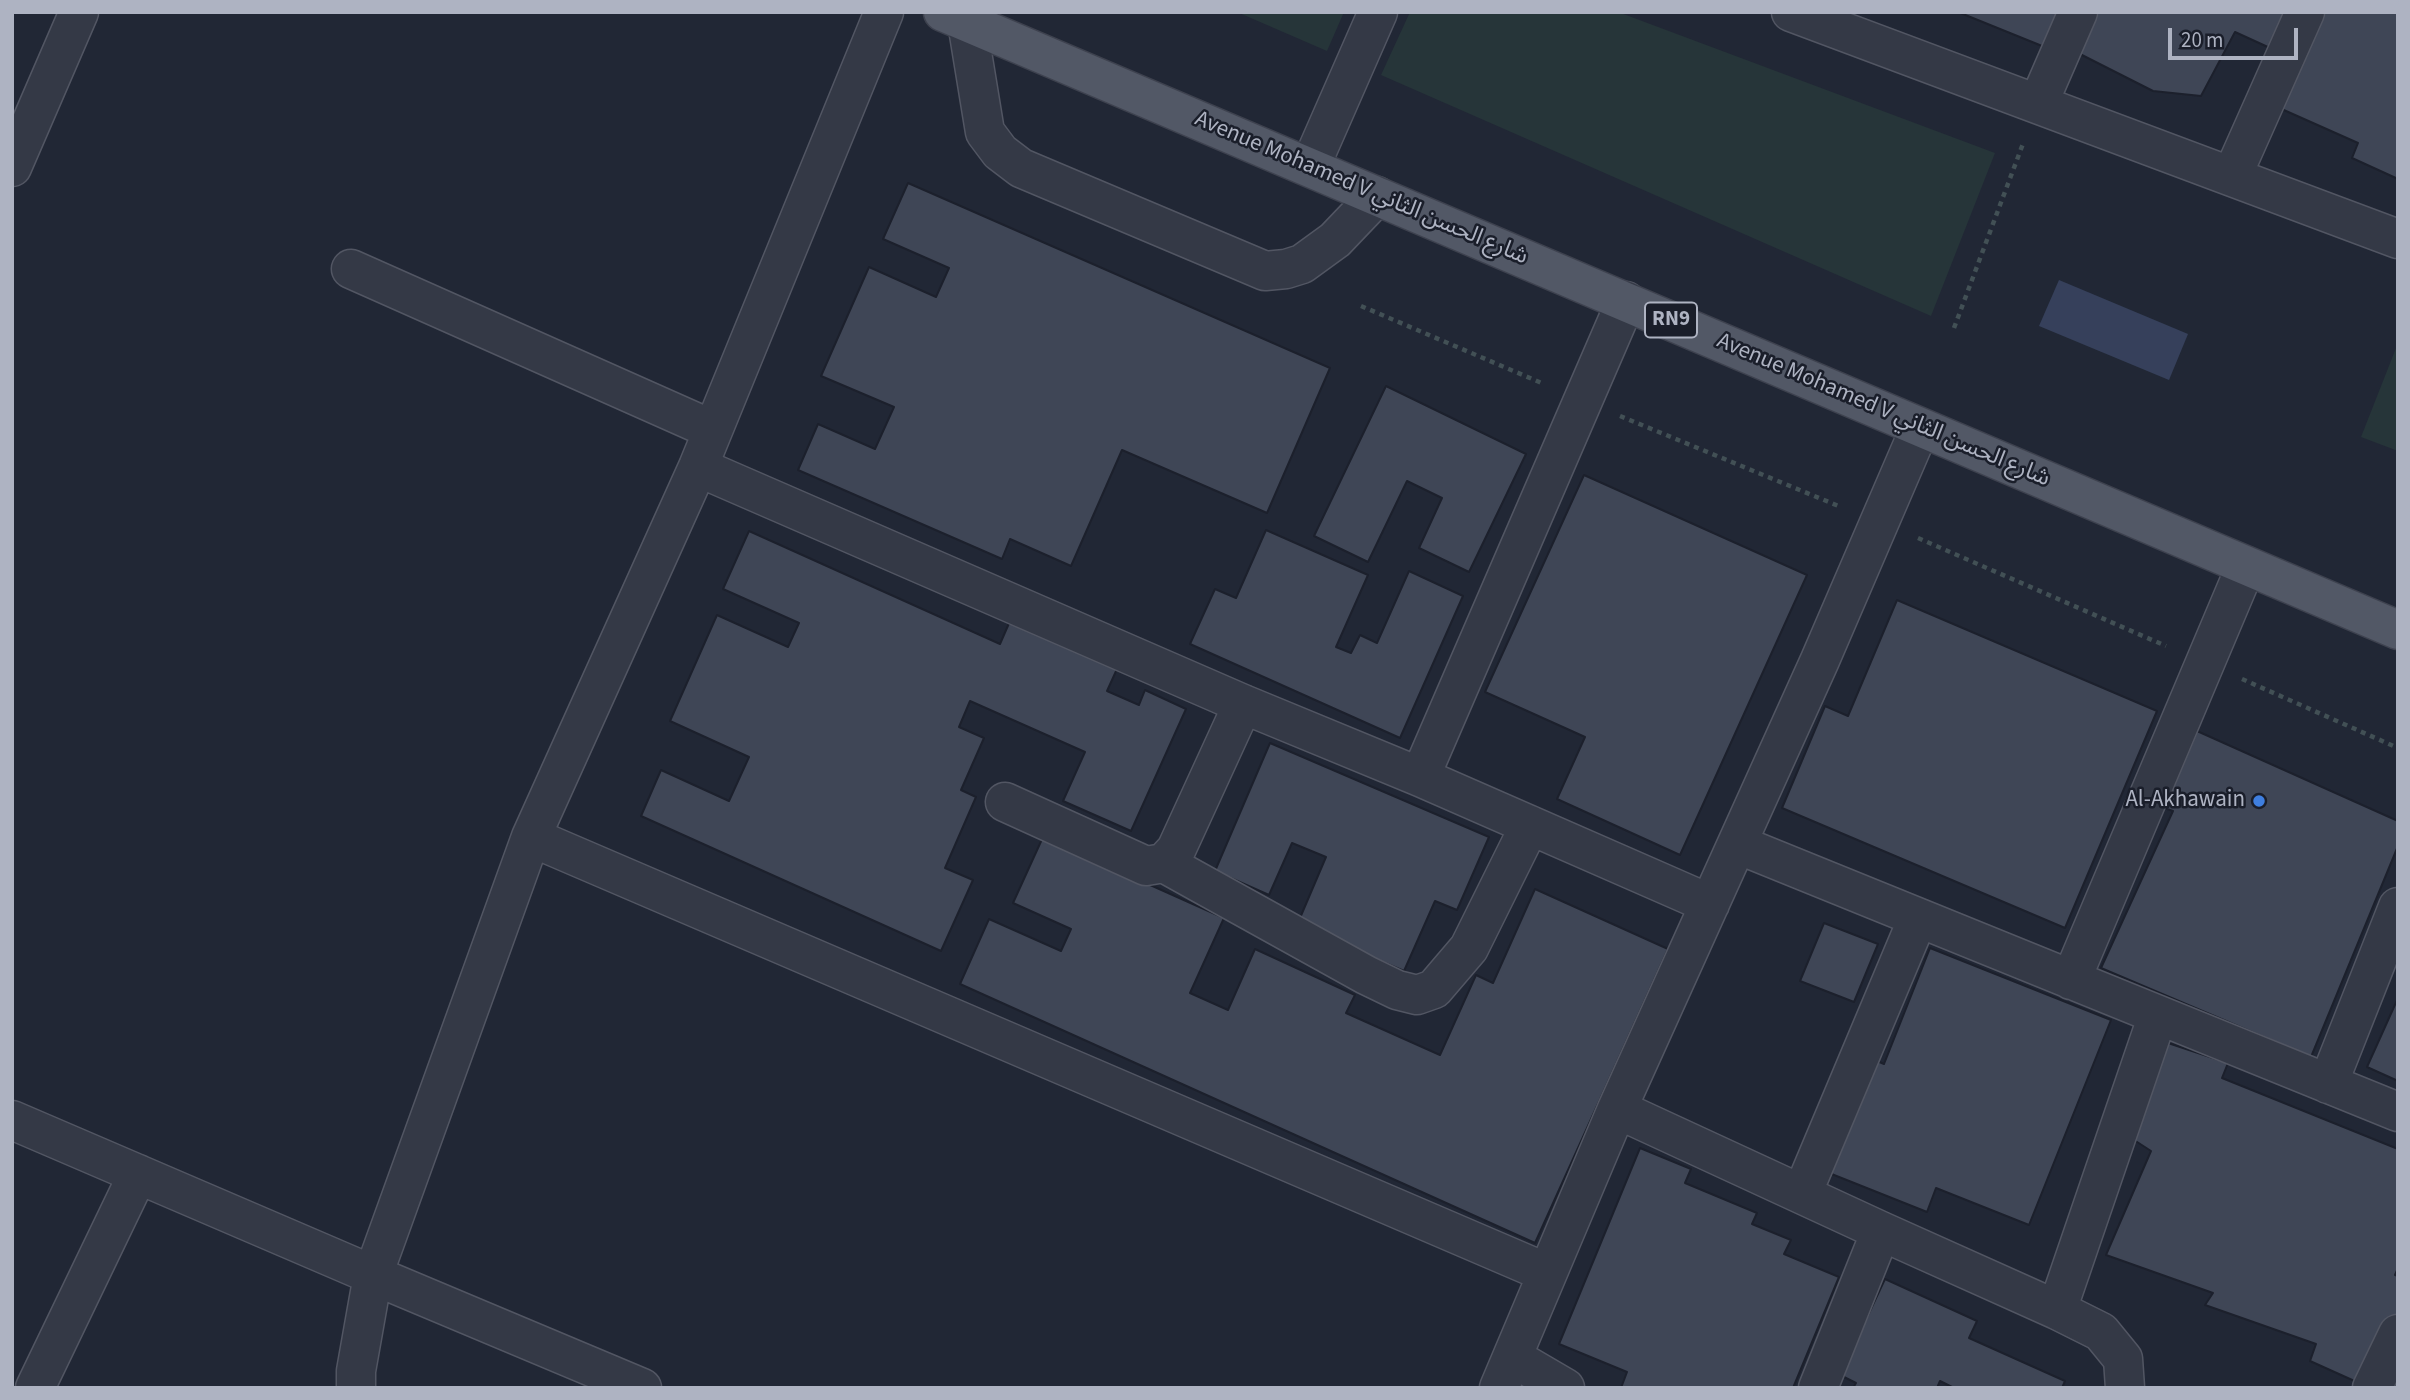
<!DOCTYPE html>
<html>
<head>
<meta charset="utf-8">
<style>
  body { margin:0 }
  #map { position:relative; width:2410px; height:1400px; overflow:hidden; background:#212735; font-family:"Source Sans 3",sans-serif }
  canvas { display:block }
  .frame { position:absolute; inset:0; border:14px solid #aeb3c2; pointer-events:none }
  .scale { position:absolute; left:2168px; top:28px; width:130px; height:32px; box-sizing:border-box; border:4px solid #aeb3c2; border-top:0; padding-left:9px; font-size:21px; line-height:24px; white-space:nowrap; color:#aeb3c2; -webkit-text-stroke:5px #1a1e2a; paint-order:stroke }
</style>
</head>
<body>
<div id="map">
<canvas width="2410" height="1400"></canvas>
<div class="frame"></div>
<div class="scale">20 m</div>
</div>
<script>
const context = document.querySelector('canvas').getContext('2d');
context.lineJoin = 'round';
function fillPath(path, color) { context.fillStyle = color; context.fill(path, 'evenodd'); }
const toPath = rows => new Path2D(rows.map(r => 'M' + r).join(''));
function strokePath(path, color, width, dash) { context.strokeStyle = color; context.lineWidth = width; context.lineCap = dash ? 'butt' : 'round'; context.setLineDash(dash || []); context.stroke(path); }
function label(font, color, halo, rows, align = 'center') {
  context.font = font + ' "Source Sans 3","Noto Sans Arabic",sans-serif'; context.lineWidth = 5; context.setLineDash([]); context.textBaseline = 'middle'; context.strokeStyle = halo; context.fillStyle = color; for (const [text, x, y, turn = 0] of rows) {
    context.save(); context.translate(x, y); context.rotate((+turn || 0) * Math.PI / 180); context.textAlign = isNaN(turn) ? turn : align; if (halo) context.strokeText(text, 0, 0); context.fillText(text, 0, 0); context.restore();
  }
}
fillPath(toPath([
  [1237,12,1344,12,1327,51],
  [1410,12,1618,12,1995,153,1931,316,1381,75],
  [2398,343,2398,451,2361,437]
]), '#263539');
fillPath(toPath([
  [2059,280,2188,334,2169,380,2039,326]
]), '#36405b');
const building = toPath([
  [1958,12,2063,12,2047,48,1958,12],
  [2091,12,2286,12,2270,48,2235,32,2201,96,2153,91,2074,51,2091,12],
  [2320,12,2398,12,2398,179,2352,158,2358,143,2277,107,2320,12],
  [908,183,1330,368,1267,513,1122,450,1071,566,1010,539,1002,559,798,470,818,424,875,449,894,407,821,376,869,267,936,297,949,268,883,239,908,183],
  [1386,386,1526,454,1469,572,1419,548,1442,498,1407,481,1368,562,1314,536,1386,386],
  [1584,475,1807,575,1680,855,1557,799,1585,737,1485,692,1584,475],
  [1266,530,1368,575,1336,647,1351,653,1360,635,1377,643,1409,571,1463,596,1400,738,1190,644,1215,589,1236,598,1266,530],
  [749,531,1000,644,1010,621,1117,669,1107,691,1139,705,1145,690,1186,709,1131,831,1063,801,1085,752,970,701,959,727,984,738,961,790,976,797,945,868,973,880,941,951,641,816,661,770,729,801,749,757,670,721,717,615,788,647,799,623,723,589,749,531],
  [1897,600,2157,711,2065,928,1782,808,1825,706,1848,716,1897,600],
  [2197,731,2398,821,2398,846,2311,1057,2101,968,2173,811,2164,808,2197,731],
  [1270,743,1489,837,1457,910,1435,901,1404,971,1297,925,1326,857,1292,843,1269,895,1215,871,1270,743],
  [1043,837,1224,918,1190,993,1228,1010,1255,949,1355,995,1346,1013,1440,1055,1476,975,1493,983,1535,889,1668,949,1535,1243,960,984,989,919,1061,951,1071,929,1013,903,1043,837],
  [1824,923,1878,944,1854,1002,1800,981,1824,923],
  [1930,948,2111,1020,2029,1225,1936,1188,1927,1212,1824,1171,1870,1058,1884,1064,1930,948],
  [2398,998,2398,1081,2367,1067,2398,998],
  [2168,1043,2228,1063,2222,1078,2398,1149,2398,1268,2395,1275,2398,1276,2398,1315,2370,1388,2310,1361,2316,1344,2205,1305,2213,1293,2106,1255,2151,1151,2131,1138,2168,1043],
  [1640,1148,1691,1169,1685,1183,1757,1213,1752,1224,1791,1240,1784,1254,1839,1277,1793,1388,1621,1388,1627,1372,1559,1344,1640,1148],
  [1885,1279,1977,1321,1969,1338,2065,1381,2062,1388,1954,1388,1940,1381,1937,1388,1853,1388,1856,1383,1840,1375,1885,1279]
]);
fillPath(building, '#3f4656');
strokePath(building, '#1c202c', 2);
const minor = toPath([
  [1791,12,2398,239],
  [967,22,985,132,1000,152,1021,168,1265,271,1286,269,1302,264,1335,240,1377,196],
  [2038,104,2078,12],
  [12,167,79,12],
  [1310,167,1378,12],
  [2232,176,2305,12],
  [351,269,713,430],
  [698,467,1243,704,1420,777,1710,904],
  [1420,777,1626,301],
  [1005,802,1146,866,1164,863,1176,850,1243,704],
  [531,837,1547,1273],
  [1737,844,2398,1112],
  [1164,863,1366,975,1397,990,1417,995,1434,989,1469,948,1530,825],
  [2071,980,2246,566],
  [2328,1084,2398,907],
  [1617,1109,1881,1231,2057,1310,2101,1332,2123,1359,2125,1388],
  [12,1120,373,1275,531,837,698,467,884,12],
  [1802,1194,1918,918],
  [2057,1310,2158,1015],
  [1512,1357,1565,1388],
  [35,1388,138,1174],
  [356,1388,356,1371,373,1275,642,1388],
  [1499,1388,1617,1109,1820,660,1920,428],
  [1818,1388,1881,1231],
  [2372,1388,2398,1334]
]);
const major = toPath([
  [943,12,2398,630]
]);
strokePath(minor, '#525663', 41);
strokePath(major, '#3e424f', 41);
strokePath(toPath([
  [1361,306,1544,384],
  [1954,328,2024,141],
  [1620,416,1841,507],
  [1918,538,2166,646],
  [2242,679,2398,748]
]), '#425055', 4.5, [5, 5]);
strokePath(minor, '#343946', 38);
strokePath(major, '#525866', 38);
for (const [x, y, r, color] of [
  [2259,801,7,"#3f7fe0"]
]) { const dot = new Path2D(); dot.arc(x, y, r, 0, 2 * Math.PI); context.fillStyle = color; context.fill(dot); strokePath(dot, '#1a1e2a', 2.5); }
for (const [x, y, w] of [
  [1671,320,52]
]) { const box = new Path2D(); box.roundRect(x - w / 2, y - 17.5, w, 35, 5); context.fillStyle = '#1a1e2a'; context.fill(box); strokePath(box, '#aeb3c2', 2); }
label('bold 21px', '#aeb3c2', null, [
  ["RN9",1671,320]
]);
label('23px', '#aeb3c2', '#1a1e2a', [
  ["Avenue Mohamed V شارع الحسن الثاني",1361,189,23],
  ["Avenue Mohamed V شارع الحسن الثاني",1883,411,23]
]);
label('23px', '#aeb3c2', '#1a1e2a', [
  ["Al-Akhawain",2245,801]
], 'right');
</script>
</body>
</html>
